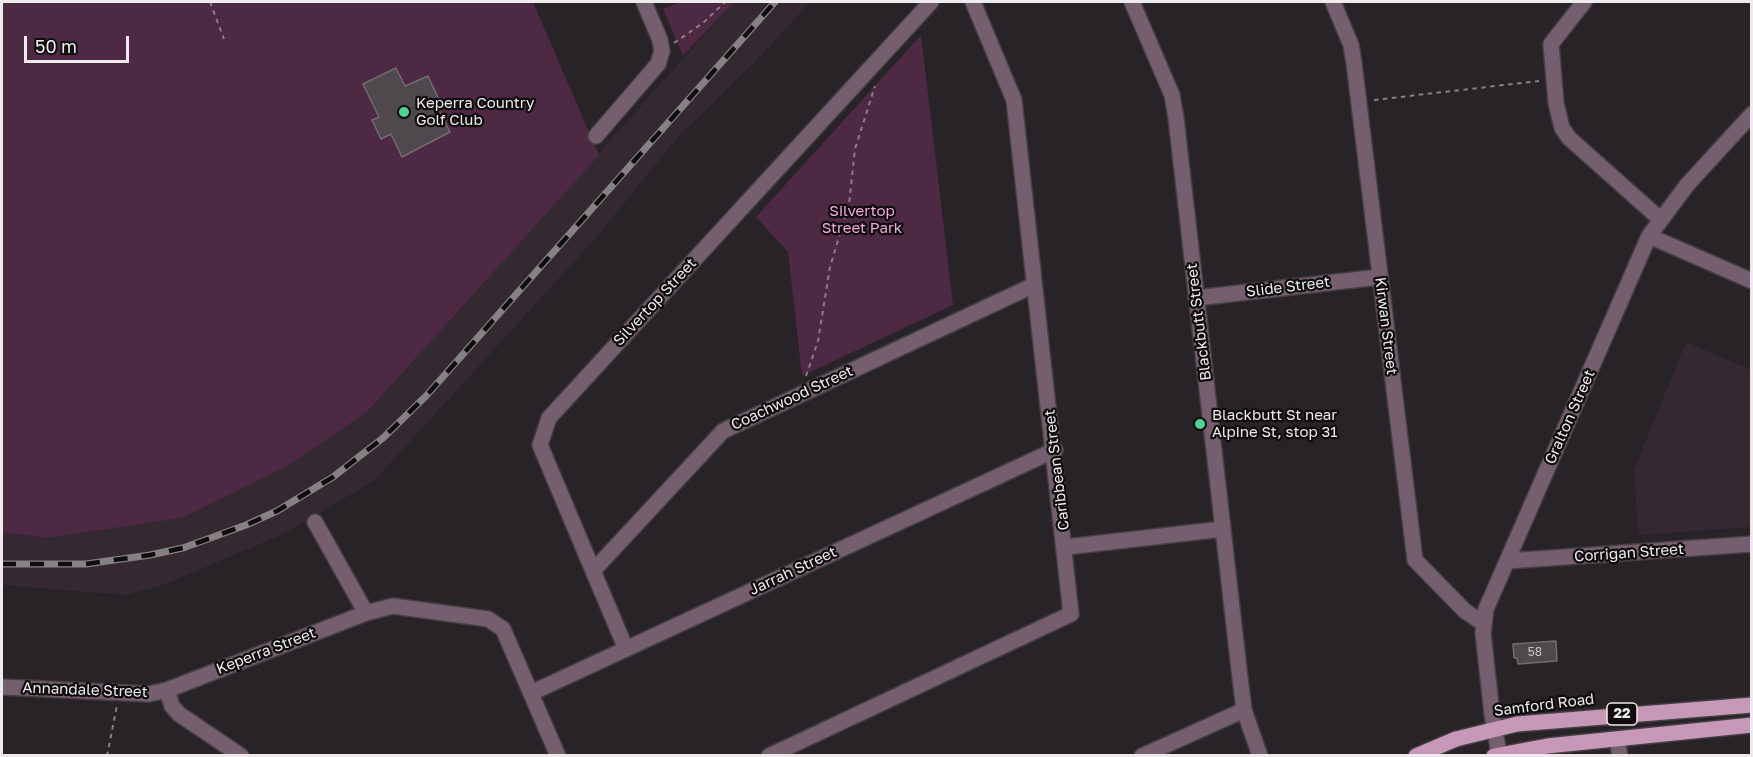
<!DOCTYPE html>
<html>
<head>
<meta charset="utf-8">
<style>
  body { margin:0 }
  #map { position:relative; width:1753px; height:757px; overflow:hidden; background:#282326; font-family:"Golos Text",sans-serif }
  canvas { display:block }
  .frame { position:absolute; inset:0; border:3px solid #eeebed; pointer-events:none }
  .scale { position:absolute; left:24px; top:36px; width:105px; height:27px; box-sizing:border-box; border:3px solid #eeebed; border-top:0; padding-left:8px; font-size:18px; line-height:21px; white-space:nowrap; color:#eeebed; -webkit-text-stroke:4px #0f0d0e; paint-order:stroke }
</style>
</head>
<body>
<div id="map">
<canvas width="1753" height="757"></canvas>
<div class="frame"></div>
<div class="scale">50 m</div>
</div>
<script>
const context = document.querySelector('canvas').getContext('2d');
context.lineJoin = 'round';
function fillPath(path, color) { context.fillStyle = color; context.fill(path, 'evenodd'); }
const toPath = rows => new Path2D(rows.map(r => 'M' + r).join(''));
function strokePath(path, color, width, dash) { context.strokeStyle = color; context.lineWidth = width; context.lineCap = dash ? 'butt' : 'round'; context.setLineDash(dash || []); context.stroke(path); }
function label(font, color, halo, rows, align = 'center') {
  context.font = font + ' "Golos Text",sans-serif'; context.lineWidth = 4.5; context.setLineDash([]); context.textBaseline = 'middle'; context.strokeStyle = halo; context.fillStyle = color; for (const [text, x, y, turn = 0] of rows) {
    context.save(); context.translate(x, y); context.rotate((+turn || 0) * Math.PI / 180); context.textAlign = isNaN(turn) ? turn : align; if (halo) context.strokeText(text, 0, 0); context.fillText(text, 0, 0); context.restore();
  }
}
fillPath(toPath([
  [734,2,810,2,756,61,677,138,594,240,374,481,281,535,166,584,126,595,2,585,2,532,47,538,181,518,289,464,367,412],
  [1686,342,1751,370,1751,527,1638,535,1634,470]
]), '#342930');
fillPath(toPath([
  [2,2,533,2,599,155,367,412,289,465,182,518,47,538,2,532],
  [681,2,734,2,683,56,663,9],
  [921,35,953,305,802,376,788,252,756,217]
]), '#4e2943');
const building = toPath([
  [396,68,405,86,428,76,440,102,436,104,450,132,402,157,391,134,381,139,372,120,379,117,363,84,396,68],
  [1556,641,1557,661,1518,664,1517,658,1514,658,1513,644,1556,641]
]);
fillPath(building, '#4f494d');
strokePath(building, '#726c70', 1.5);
const minor = toPath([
  [1132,2,1172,95,1176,118,1239,669,1244,710,1260,756],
  [1333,2,1351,45,1354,63,1415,560,1465,611,1483,623],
  [1584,2,1551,44,1556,103,1562,128,1569,138,1660,219],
  [596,136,658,64,662,51,660,40,644,2],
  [1649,236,1752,281],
  [1196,298,1379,277],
  [315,522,366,613],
  [1066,547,1223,529],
  [1507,561,1752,544],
  [593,571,723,431,1034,285],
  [626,649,540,445,549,418,931,2],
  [2,687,149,694,167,690,366,613,393,606,488,619,503,629,558,756],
  [167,690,172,706,179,714,241,756],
  [531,693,1055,450],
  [1617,739,1620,756],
  [1499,754,1492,714,1483,633,1486,609,1649,236,1687,185,1752,114],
  [769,756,1071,614,1014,100,973,2],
  [1142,756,1244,710]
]);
const major = toPath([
  [1416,756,1456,739,1517,724,1752,705],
  [1494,756,1547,746,1752,725]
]);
strokePath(minor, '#443f42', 18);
strokePath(major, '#443f42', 18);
strokePath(toPath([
  [210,2,224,39],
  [674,43,703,23,725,2],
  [1374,100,1539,81],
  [806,376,818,341,830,267,849,204,855,149,875,86],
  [107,756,117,705]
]), '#858184', 2, [4.5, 4.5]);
strokePath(minor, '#755e6d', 15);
strokePath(major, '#c798b7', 15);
const rail = toPath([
  [2,564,86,564,150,555,183,548,246,525,277,511,333,477,383,438,426,396,775,2]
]);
strokePath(rail, '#868284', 7);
strokePath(rail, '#0f0d0e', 4.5, [14]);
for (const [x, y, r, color] of [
  [404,112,6,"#51d397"],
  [1200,424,6,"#51d397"]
]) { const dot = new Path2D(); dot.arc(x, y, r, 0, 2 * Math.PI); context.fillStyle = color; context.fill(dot); strokePath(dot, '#0f0d0e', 2); }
label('12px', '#c6c2c5', null, [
  ["58",1535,652]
]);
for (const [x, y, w] of [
  [1622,714,30]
]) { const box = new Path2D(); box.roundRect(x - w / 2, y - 11, w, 22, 4.5); context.fillStyle = '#0f0d0e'; context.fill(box); strokePath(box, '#eeebed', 1.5); }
label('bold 14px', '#eeebed', null, [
  ["22",1622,714]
]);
label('15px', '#eeebed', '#0f0d0e', [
  ["Keperra Country",416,103],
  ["Golf Club",416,120],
  ["Blackbutt St near",1212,415],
  ["Alpine St, stop 31",1212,432]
], 'left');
label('15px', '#f5a7db', '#0f0d0e', [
  ["Silvertop",862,211],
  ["Street Park",862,228]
]);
label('15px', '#eeebed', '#0f0d0e', [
  ["Slide Street",1288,287,-7],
  ["Silvertop Street",655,302,-47],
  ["Blackbutt Street",1199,322,-97],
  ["Kirwan Street",1386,326,83],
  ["Coachwood Street",792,398,-25],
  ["Gralton Street",1570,417,-66],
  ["Caribbean Street",1057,470,-97],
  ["Corrigan Street",1629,553,-4],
  ["Jarrah Street",793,571,-25],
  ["Keperra Street",266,651,-21],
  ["Annandale Street",85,690,2],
  ["Samford Road",1544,705,-7]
]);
</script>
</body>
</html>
